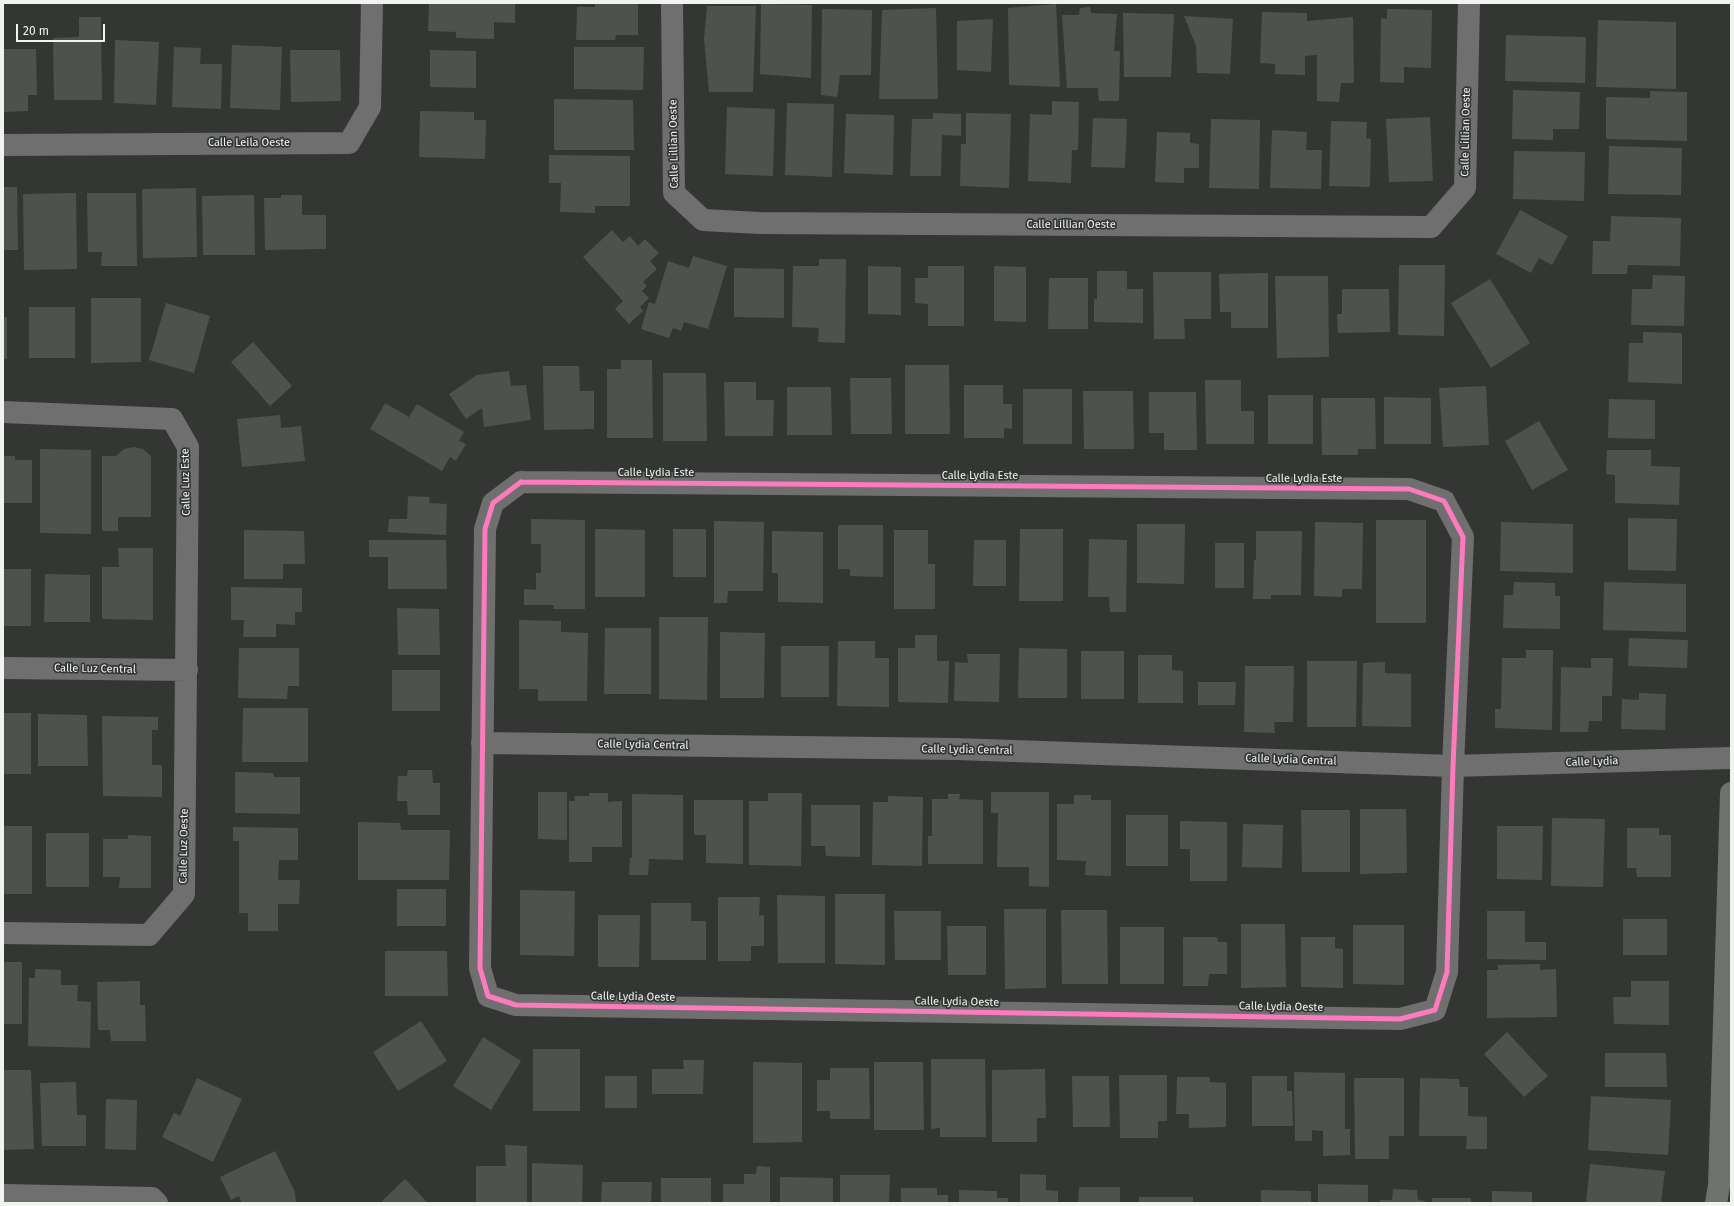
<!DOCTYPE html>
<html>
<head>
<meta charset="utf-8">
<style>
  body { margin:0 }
  #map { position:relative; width:1734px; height:1206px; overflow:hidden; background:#343634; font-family:"Fira Sans",sans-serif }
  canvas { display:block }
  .frame { position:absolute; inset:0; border:4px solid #f1f3f1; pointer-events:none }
  .scale { position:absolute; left:16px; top:24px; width:89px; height:18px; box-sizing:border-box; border:2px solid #f1f3f1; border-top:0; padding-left:5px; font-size:12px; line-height:14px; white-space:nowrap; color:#f1f3f1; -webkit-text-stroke:3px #333733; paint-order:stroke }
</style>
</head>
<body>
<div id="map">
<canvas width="1734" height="1206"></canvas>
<div class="frame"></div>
<div class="scale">20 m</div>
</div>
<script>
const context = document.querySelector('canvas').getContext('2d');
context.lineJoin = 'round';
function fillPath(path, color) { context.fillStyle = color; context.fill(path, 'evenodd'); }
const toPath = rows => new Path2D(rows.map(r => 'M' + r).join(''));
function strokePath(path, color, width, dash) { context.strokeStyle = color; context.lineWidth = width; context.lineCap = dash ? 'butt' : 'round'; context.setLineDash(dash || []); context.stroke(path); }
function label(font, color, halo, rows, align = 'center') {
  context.font = font + ' "Fira Sans",sans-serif'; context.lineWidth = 3.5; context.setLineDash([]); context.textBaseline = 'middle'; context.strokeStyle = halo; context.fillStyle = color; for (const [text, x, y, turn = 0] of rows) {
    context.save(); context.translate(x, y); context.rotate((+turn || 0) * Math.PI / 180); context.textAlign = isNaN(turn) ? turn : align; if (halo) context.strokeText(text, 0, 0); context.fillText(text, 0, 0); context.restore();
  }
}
fillPath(toPath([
  [429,3,515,3,515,23,494,22,494,39,456,38,456,32,428,31],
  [595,3,638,3,638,35,616,35,615,40,576,40,577,7,595,7],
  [761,4,812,5,811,78,760,74],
  [1056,4,1060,87,1009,85,1008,8],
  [707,6,756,6,753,92,709,92,704,39],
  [1090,7,1091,13,1117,14,1114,51,1120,51,1119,101,1099,101,1098,88,1067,88,1062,15,1079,15,1080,8],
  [936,8,938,99,879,99,882,10],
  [822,9,872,10,871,75,840,75,837,97,821,95],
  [1387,9,1432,10,1431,68,1404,67,1404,83,1380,82,1381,18,1387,19],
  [1262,12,1307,13,1307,21,1353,17,1354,83,1341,83,1339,102,1317,101,1317,55,1305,56,1305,75,1275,74,1275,64,1260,63],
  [1123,13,1174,14,1171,77,1124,77],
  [1184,16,1233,19,1230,74,1197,73,1196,46],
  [79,17,101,17,102,100,54,100,53,38,79,37],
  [993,19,991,72,957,70,957,21],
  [1598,20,1676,22,1676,89,1596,87],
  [1506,35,1586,37,1585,83,1505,81],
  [115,40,159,42,156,105,114,103],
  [232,45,282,47,280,110,230,108],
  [174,47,201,48,200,64,222,64,221,109,172,107],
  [574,47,644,47,643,90,574,89],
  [3,49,36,49,37,95,28,95,28,111,3,112],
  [290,50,340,50,341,101,291,102],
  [430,50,476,51,476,88,430,87],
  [1513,90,1580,92,1579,129,1553,129,1553,140,1512,139],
  [1650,91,1687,92,1687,141,1606,139,1606,97,1650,98],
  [554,99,633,100,634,150,554,150],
  [1052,101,1079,102,1078,150,1072,150,1071,183,1028,181,1030,114,1052,115],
  [787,103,834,104,832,177,785,175],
  [727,107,775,109,773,176,725,174],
  [420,111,474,112,474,120,486,120,485,159,419,157],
  [933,113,961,114,961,136,942,135,941,176,910,176,912,119,933,119],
  [966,113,1011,114,1009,188,960,186,961,144,966,144],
  [846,114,894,115,893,175,844,173],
  [1430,117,1433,181,1389,182,1386,119],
  [1093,118,1127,119,1125,168,1091,167],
  [1211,119,1260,120,1259,189,1209,188],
  [1331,121,1367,122,1366,138,1371,139,1370,187,1329,186],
  [1272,130,1307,132,1306,150,1322,150,1321,189,1270,188],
  [1157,132,1190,133,1190,143,1199,144,1199,168,1184,168,1184,183,1155,182],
  [1609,146,1682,148,1681,195,1608,194],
  [1514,151,1585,152,1584,201,1513,199],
  [549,155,630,156,630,206,595,206,595,213,560,212,561,183,549,183],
  [3,187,17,187,18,250,3,250],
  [196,188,197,257,143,258,142,189],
  [76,193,77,269,24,270,23,194],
  [87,193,136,193,137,266,101,266,102,252,88,252],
  [254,195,255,255,203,255,202,196],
  [281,195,302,195,302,215,326,215,326,249,265,250,264,198,281,198],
  [1520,210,1568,236,1552,265,1539,258,1531,273,1496,254],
  [1611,216,1681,218,1680,266,1628,265,1627,274,1592,274,1593,241,1610,241],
  [612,230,623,242,630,236,638,246,645,239,659,253,650,261,657,269,643,282,647,286,642,291,649,298,640,307,643,311,629,324,615,309,623,301,583,257],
  [693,256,727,266,708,329,684,322,681,331,673,328,669,338,641,329,649,302,655,304,668,261,689,268],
  [819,259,846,259,845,343,818,342,819,328,792,327,793,266,819,266],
  [1399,265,1445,265,1444,336,1398,335],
  [868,266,901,267,901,315,868,314],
  [928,266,964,266,964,326,928,326,928,304,915,303,915,278,928,278],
  [994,266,1026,267,1026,322,994,321],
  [734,268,784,269,784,318,734,317],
  [1097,271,1127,271,1127,289,1143,289,1143,323,1094,322,1094,299,1097,299],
  [1153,272,1211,272,1211,319,1184,319,1185,339,1154,339],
  [1268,273,1268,328,1231,328,1231,312,1220,312,1219,274],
  [1653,275,1685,276,1684,326,1631,325,1632,289,1652,289],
  [1275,276,1328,276,1329,357,1277,358],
  [1049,278,1088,278,1088,329,1048,329],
  [1490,279,1530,343,1491,368,1451,303],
  [1342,289,1389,289,1390,332,1338,333,1337,314,1342,314],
  [91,298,141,298,141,362,91,363],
  [166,303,210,316,194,373,149,360],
  [29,307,75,307,75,358,29,358],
  [3,317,7,317,7,359,3,359],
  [1643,332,1682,333,1682,384,1628,382,1629,343,1643,343],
  [253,342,292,386,270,406,231,362],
  [621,360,652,360,653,438,607,438,607,369,621,369],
  [905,365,949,365,950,434,905,434],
  [543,366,579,366,580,391,594,391,594,429,544,430],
  [509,371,511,386,526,385,531,420,484,427,482,408,466,419,449,394,477,375],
  [663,373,706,373,707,441,663,441],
  [850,378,891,378,892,434,851,434],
  [1205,380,1241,380,1241,411,1254,411,1254,444,1206,444],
  [724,382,756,382,756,400,774,400,773,436,725,436],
  [964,385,1003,385,1003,404,1012,404,1012,429,1004,428,1004,438,964,438],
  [1486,386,1489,445,1443,447,1439,388],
  [787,387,831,387,832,435,787,435],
  [1023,389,1072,389,1072,444,1023,444],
  [1083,391,1133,391,1134,449,1084,449],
  [1149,392,1196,392,1197,450,1164,450,1164,433,1149,433],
  [1268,395,1313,395,1313,444,1268,444],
  [1384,397,1431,398,1431,444,1384,444],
  [1321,398,1375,398,1376,449,1358,449,1358,455,1322,455],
  [1609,399,1655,400,1655,439,1608,438],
  [385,403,409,417,417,404,464,432,459,441,466,444,456,461,450,457,442,471,370,429],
  [280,415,281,428,301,426,305,461,242,467,237,419],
  [1539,421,1568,470,1532,490,1505,441],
  [134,447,143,449,151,456,151,517,118,517,118,531,102,531,102,456,116,456,124,449],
  [40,449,91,450,91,534,40,533],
  [1607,450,1651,450,1651,466,1680,467,1679,505,1615,503,1615,475,1606,474],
  [3,456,15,456,15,460,32,460,32,503,3,503],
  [408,496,430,497,429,503,447,504,446,535,388,532,389,519,407,519],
  [1628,518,1677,519,1676,571,1628,570],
  [531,519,585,520,585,609,553,609,554,605,524,605,524,589,536,590,536,573,541,573,541,544,531,544],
  [1376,520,1426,520,1426,623,1376,623],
  [714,521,764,522,763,591,728,591,727,603,714,603],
  [1315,522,1363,523,1362,589,1342,589,1342,597,1314,596],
  [1501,522,1573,524,1573,573,1500,571],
  [1137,524,1185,524,1184,584,1137,583],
  [838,525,883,525,883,577,850,576,850,569,838,569],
  [595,529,645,530,645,597,595,597],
  [673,529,706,529,706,577,673,577],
  [1020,529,1063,529,1063,601,1019,601],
  [244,530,304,531,305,564,283,564,283,579,244,579],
  [894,530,928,530,928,564,935,564,935,609,894,609],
  [772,531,823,532,823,603,778,602,778,573,772,573],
  [1256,531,1302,531,1301,595,1271,595,1271,599,1253,599,1254,560,1256,560],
  [1089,539,1127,540,1126,612,1110,612,1109,597,1088,597],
  [369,540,446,540,447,589,388,589,388,557,369,557],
  [974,540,1006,540,1006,586,973,586],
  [1215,543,1244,543,1244,588,1215,588],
  [118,548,153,548,153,620,102,619,102,567,119,567],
  [3,569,31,569,31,626,3,626],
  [45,574,90,575,90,622,44,622],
  [1514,582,1555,583,1555,596,1560,596,1560,629,1503,628,1504,595,1513,595],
  [1604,582,1686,584,1686,632,1603,630],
  [231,587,302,588,302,612,295,612,295,625,276,624,276,637,243,637,244,620,231,620],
  [397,608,439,609,440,655,398,655],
  [659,617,708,617,707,700,659,699],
  [519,620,561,621,561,632,588,633,587,701,538,701,538,689,519,689],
  [605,628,651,628,651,694,604,694],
  [720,632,765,633,764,698,720,698],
  [915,635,937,635,937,661,949,661,948,703,898,702,898,648,915,648],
  [1629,638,1688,640,1687,668,1628,666],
  [838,641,875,641,875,658,889,658,889,707,837,706],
  [781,646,829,646,829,697,781,697],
  [239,648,299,648,299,686,288,686,287,699,238,698],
  [1019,648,1067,649,1067,698,1018,698],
  [1526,650,1553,650,1552,730,1495,728,1495,709,1501,709,1502,658,1526,658],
  [1081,651,1124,651,1124,699,1081,699],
  [967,654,1000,654,999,702,954,701,955,662,968,663],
  [1138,655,1172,655,1172,670,1183,671,1183,703,1138,703],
  [1591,658,1613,658,1612,696,1602,696,1602,721,1589,721,1588,732,1560,732,1561,667,1591,668],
  [1307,661,1357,661,1356,727,1307,727],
  [1385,662,1385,673,1411,674,1411,727,1362,726,1363,663],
  [1245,666,1294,666,1293,722,1274,722,1275,733,1244,732],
  [392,670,440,670,440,711,392,711],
  [1198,682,1236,682,1235,705,1198,705],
  [1639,693,1666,694,1665,730,1621,729,1622,699,1639,700],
  [243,708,308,708,308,762,242,762],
  [3,713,31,713,31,774,3,774],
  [38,714,87,715,88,766,38,766],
  [102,716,158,717,158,730,152,730,152,765,162,765,162,797,103,796],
  [408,770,432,770,433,783,440,783,440,815,408,815,407,801,397,801,398,776,407,776],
  [235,772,273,773,274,777,300,777,300,814,235,813],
  [538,792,567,792,567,840,538,839],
  [991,792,1049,792,1049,887,1029,886,1029,867,997,867,998,813,991,813],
  [589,793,608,793,608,802,622,801,622,847,592,847,592,862,569,862,569,801,575,801,574,796,589,796],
  [768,793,802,793,801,866,749,865,749,801,768,801],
  [632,794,683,795,683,860,649,859,648,875,629,875,630,858,632,858],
  [948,794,960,794,959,799,983,800,983,864,928,864,928,836,932,836,932,799,948,799],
  [1074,795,1091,795,1091,800,1111,800,1111,876,1085,875,1086,861,1057,860,1057,804,1074,804],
  [888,796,923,797,922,866,872,865,873,802,888,802],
  [694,800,743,800,743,864,706,863,706,835,694,835],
  [811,805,860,805,860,857,826,856,825,846,811,846],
  [1360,809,1406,809,1407,873,1360,874],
  [1301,810,1350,810,1350,872,1302,872],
  [1126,815,1168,815,1168,866,1126,866],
  [1552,818,1605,819,1603,887,1551,886],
  [1180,821,1227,822,1227,881,1190,881,1190,849,1180,849],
  [358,822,400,823,401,830,450,830,449,880,358,880],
  [1243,824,1283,825,1282,868,1242,867],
  [3,826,32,826,32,894,3,894],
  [1497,826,1543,826,1542,880,1497,879],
  [233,827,298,828,298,860,279,860,278,880,300,880,299,904,278,904,278,931,248,931,248,913,239,913,239,841,233,841],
  [1627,828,1659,828,1659,835,1671,835,1671,877,1637,877,1636,868,1627,868],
  [46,833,89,833,89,887,46,887],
  [128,835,151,836,151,888,119,888,120,877,103,877,103,839,128,839],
  [397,889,446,889,446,926,397,926],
  [520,890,575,891,574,956,520,955],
  [835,894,885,894,885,965,835,964],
  [777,895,825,896,825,963,778,963],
  [718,897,760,897,759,916,764,915,764,946,751,946,751,961,718,961],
  [651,903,691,903,691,921,706,921,706,960,651,960],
  [1004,909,1046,909,1046,988,1005,989],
  [1061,910,1107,910,1108,984,1062,984],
  [894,911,941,911,941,960,895,960],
  [1487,911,1525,911,1525,942,1546,942,1546,960,1487,959],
  [598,915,640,915,639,967,598,967],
  [1623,919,1667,919,1667,955,1623,955],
  [1241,924,1285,924,1286,987,1241,988],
  [1353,925,1404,925,1404,985,1353,984],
  [947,926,986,926,986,975,948,975],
  [1120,927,1164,927,1164,984,1120,984],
  [1183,937,1217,937,1218,942,1227,942,1227,974,1209,974,1208,986,1183,986],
  [1301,937,1335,937,1335,948,1343,949,1343,988,1301,987],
  [385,951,447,951,448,996,385,996],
  [3,962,22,962,22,1024,3,1024],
  [1540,964,1540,970,1556,969,1557,1017,1487,1018,1487,970,1498,970,1498,965],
  [35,969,61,970,61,985,78,985,77,1001,91,1002,90,1048,28,1046,29,978,35,978],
  [140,981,140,1005,145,1005,146,1041,111,1041,110,1030,98,1030,97,982],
  [1631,981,1669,981,1669,1025,1614,1024,1613,997,1631,997],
  [421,1021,447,1061,398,1091,373,1052],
  [1507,1032,1548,1076,1524,1097,1484,1054],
  [483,1037,521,1061,491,1110,453,1086],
  [533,1049,580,1049,580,1111,533,1111],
  [1605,1053,1666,1053,1667,1087,1605,1087],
  [931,1059,985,1059,986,1137,940,1137,940,1128,931,1129],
  [683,1060,704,1060,703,1094,652,1094,652,1069,684,1069],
  [753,1062,802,1063,802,1142,753,1143],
  [874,1062,923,1062,924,1130,874,1130],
  [830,1068,869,1068,870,1119,830,1119,830,1111,817,1111,817,1080,830,1080],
  [1045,1069,1046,1118,1037,1118,1037,1142,992,1142,992,1070],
  [3,1070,31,1070,34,1149,3,1150],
  [1294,1072,1345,1073,1345,1129,1350,1129,1350,1155,1323,1156,1323,1131,1312,1130,1312,1141,1295,1141],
  [1119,1075,1167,1075,1167,1121,1158,1121,1158,1138,1120,1138],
  [605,1076,637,1076,637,1108,605,1108],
  [1072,1076,1109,1076,1110,1127,1073,1127],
  [1252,1076,1287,1076,1287,1091,1292,1091,1293,1126,1252,1126],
  [1177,1077,1210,1077,1210,1082,1226,1083,1226,1127,1189,1128,1189,1114,1176,1114],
  [197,1078,242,1099,213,1162,162,1137,174,1113,180,1116],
  [1354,1078,1404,1078,1404,1136,1389,1136,1389,1159,1355,1159],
  [1420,1078,1459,1079,1460,1087,1468,1087,1468,1116,1487,1117,1487,1149,1466,1149,1467,1136,1419,1136],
  [76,1082,77,1115,86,1115,86,1146,42,1146,40,1083],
  [1591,1096,1671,1100,1668,1155,1588,1150],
  [106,1099,137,1100,136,1150,105,1149],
  [505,1145,527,1146,527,1203,476,1203,476,1166,506,1166],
  [275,1151,295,1192,296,1203,242,1203,239,1196,231,1200,220,1177],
  [532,1163,583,1165,582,1203,532,1203],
  [1590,1164,1665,1171,1661,1203,1586,1203],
  [757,1166,770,1167,770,1203,723,1203,723,1184,744,1184,744,1174,756,1174],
  [1020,1174,1046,1175,1046,1190,1058,1191,1058,1203,1020,1203],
  [840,1175,890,1175,889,1203,840,1203],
  [780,1177,833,1178,833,1203,780,1203],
  [661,1178,711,1178,711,1203,661,1203],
  [405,1179,428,1203,384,1203,382,1201],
  [602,1182,652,1182,651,1203,601,1203],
  [1318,1184,1368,1185,1368,1203,1318,1203],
  [1079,1187,1120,1187,1120,1203,1078,1203],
  [901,1188,937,1188,937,1195,948,1195,948,1203,901,1203],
  [1393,1189,1417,1190,1418,1200,1425,1201,1425,1203,1380,1203,1380,1200,1392,1200],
  [959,1190,997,1191,997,1198,1008,1198,1008,1203,959,1203],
  [1261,1190,1311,1191,1311,1203,1261,1203],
  [1492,1191,1532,1192,1532,1203,1492,1203],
  [1139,1197,1193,1197,1193,1203,1139,1203],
  [1432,1198,1471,1198,1471,1203,1432,1203]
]), '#4f514f');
strokePath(toPath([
  [672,3,674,193,703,220,759,223,1431,227,1465,188,1469,3],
  [3,145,349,143,370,107,372,3],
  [3,412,172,419,188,447,184,894,149,935,3,933],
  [521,482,1409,489,1444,501,1463,537,1453,766,1447,972,1435,1010,1400,1019,516,1005,488,996,480,968,485,529,493,503,521,482],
  [3,668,187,670],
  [482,743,955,749,1453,766,1731,758],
  [3,1195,152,1198,157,1203]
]), '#6f6f6f', 22);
strokePath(toPath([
  [1716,1203,1719,1186,1731,793]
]), '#707270', 22);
strokePath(toPath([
  [521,482,1409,489,1444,501,1463,537,1453,766,1447,972,1435,1010,1400,1019,516,1005,488,996,480,968,485,529,493,503,521,482]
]), '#fd7abc', 5);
label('11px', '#f1f3f1', '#333733', [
  ["Calle Lillian Oeste",1466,132,-89],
  ["Calle Leila Oeste",249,143],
  ["Calle Lillian Oeste",674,144,-91],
  ["Calle Lillian Oeste",1071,225],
  ["Calle Lydia Este",656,473],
  ["Calle Lydia Este",980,476],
  ["Calle Lydia Este",1304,479],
  ["Calle Luz Este",186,482,-91],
  ["Calle Luz Central",95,669,1],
  ["Calle Lydia Central",643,745,1],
  ["Calle Lydia Central",967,750,1],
  ["Calle Lydia Central",1291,760,2],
  ["Calle Lydia",1592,762,-2],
  ["Calle Luz Oeste",184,846,-89],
  ["Calle Lydia Oeste",633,997,1],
  ["Calle Lydia Oeste",957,1002,1],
  ["Calle Lydia Oeste",1281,1007,1]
]);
</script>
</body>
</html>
